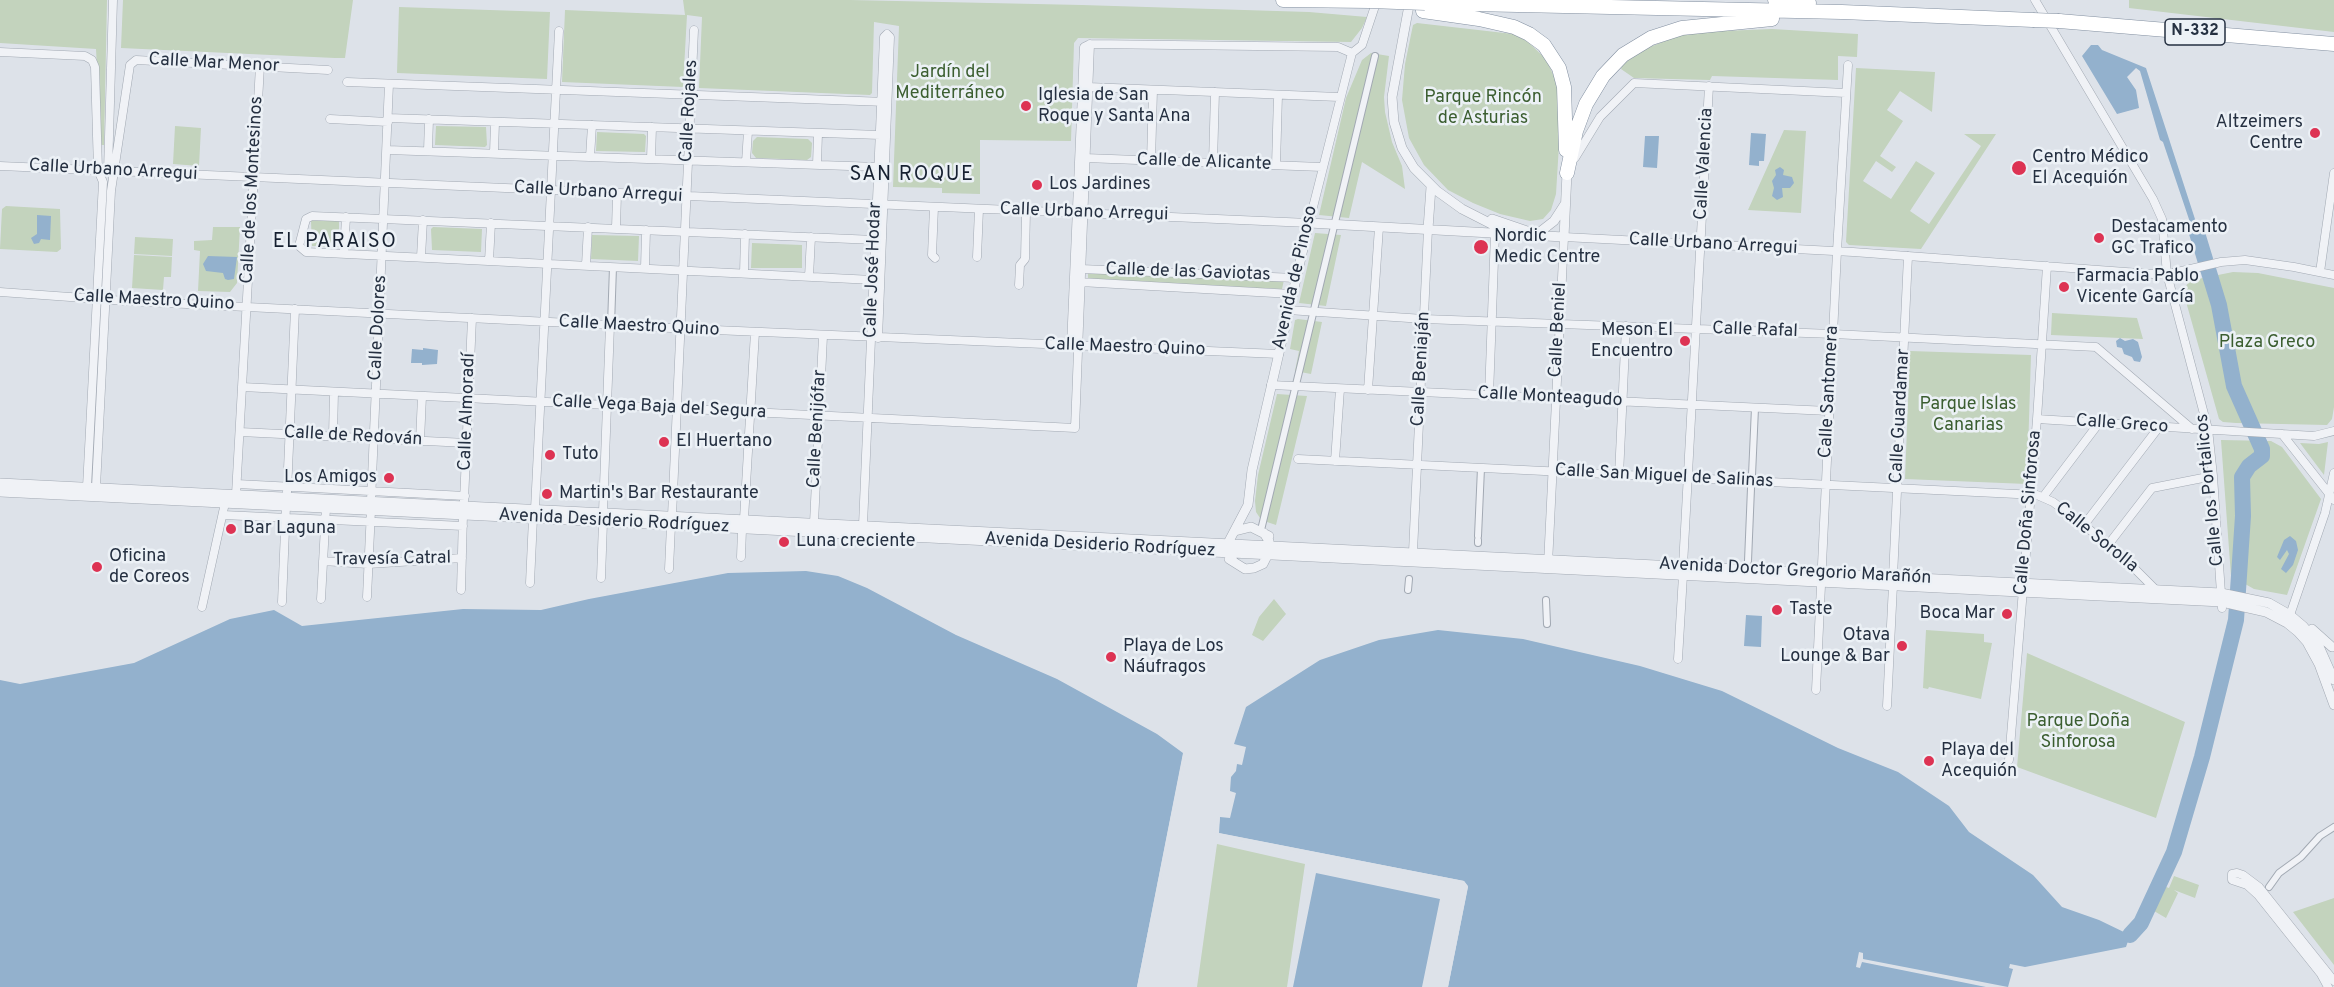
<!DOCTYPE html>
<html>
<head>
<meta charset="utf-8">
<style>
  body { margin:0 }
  canvas { display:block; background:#dde2e9 }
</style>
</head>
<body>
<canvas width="2334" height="987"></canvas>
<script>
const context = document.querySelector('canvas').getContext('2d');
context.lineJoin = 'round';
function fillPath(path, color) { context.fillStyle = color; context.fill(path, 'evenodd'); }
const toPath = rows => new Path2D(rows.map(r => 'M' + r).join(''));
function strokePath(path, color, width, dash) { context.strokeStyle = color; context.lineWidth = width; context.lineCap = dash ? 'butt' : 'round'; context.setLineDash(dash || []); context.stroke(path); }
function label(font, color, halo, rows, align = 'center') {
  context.font = font + ' Overpass,sans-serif'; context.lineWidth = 5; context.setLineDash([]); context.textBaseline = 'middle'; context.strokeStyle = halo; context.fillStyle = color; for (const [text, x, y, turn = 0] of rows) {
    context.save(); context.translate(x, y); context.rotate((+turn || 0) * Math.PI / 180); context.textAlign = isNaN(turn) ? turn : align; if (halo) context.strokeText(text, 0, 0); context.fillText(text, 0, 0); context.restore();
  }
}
fillPath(toPath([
  [0,0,107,0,104,145,101,145,96,49,0,43],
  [123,0,353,0,345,58,335,58,121,48],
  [683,0,850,0,1082,5,1309,12,1367,17,1362,28,1351,42,1078,38,1074,43,1071,141,980,140,980,194,942,193,942,188,893,187,899,26,874,22,872,93,870,95,699,88,702,17,687,15,683,87,562,82,565,10,685,15],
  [2129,0,2334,0,2334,32,2129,8],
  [399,7,550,12,547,79,397,73],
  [1417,23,1513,34,1527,41,1546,59,1557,83,1561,112,1556,194,1551,210,1543,219,1530,221,1500,214,1473,203,1448,190,1424,165,1409,138,1402,100,1405,64,1413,25],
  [1772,29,1858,34,1857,57,1838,56,1838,80,1712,76,1710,80,1634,78,1621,69,1623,64,1645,49,1682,34,1698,32],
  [1371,53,1389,56,1384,97,1385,112,1392,142,1402,166,1405,189,1362,162,1349,218,1319,215,1346,98,1362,60],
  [1856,68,1935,72,1932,112,1900,91,1887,110,1903,121,1880,156,1896,167,1892,172,1876,161,1863,181,1891,199,1916,161,1935,173,1910,211,1929,224,1981,146,1964,134,1996,134,1921,249,1849,245,1846,242],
  [175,126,201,128,199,166,173,164],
  [436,126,486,127,487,145,485,147,435,145],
  [1784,130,1806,131,1801,213,1748,210],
  [597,132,644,134,646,136,645,152,596,151],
  [757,137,808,139,812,143,811,157,807,160,756,158,752,153,753,141],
  [6,206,60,209,61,249,57,252,0,249,2,209],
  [312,220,339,221,339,247,312,246,311,221],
  [213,227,240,227,237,283,230,292,198,291,200,251,194,250,194,241,212,240],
  [433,227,482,229,481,252,432,250,431,229],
  [1315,233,1341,235,1326,306,1299,303],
  [592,235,639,236,638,261,591,259],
  [135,237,173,239,172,256,134,254],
  [752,243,802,245,802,268,751,268],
  [134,255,172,257,171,277,164,277,163,290,132,288],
  [1088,272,1284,280,1282,289,1088,281],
  [2233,272,2258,273,2334,288,2334,407,2332,419,2327,425,2236,423,2223,422,2219,419,2183,291,2188,283,2193,280],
  [2052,313,2137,318,2143,339,2051,335],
  [1298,319,1322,322,1311,374,1295,371,1299,351,1290,349,1295,320],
  [1910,351,2031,355,2027,484,1905,479],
  [1277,394,1307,396,1276,525,1264,521,1260,518,1256,512,1255,501,1258,475],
  [2221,440,2271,441,2282,447,2321,499,2287,595,2254,589,2231,576],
  [2328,442,2324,475,2300,443,2319,444],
  [1274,599,1286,614,1263,641,1252,635,1259,617],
  [1926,630,1984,634,1984,642,1992,643,1981,699,1929,687,1928,689,1923,688],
  [2027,653,2185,722,2156,818,2017,767],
  [1217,844,1305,864,1287,987,1197,987],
  [2174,876,2199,885,2195,898,2174,890,2178,893,2166,918,2154,911,2166,887,2169,888],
  [2334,898,2334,965,2293,912]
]), '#c3d3bd');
fillPath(toPath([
  [2091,45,2098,45,2102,50,2146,68,2206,253,2201,255,2163,142,2160,140,2140,71,2136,68,2127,77,2136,90,2139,108,2117,114,2082,56],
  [1751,133,1766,134,1764,161,1759,161,1759,166,1749,165],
  [1645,136,1659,136,1657,168,1643,167],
  [1780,167,1784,170,1783,175,1792,177,1794,183,1790,188,1782,188,1783,197,1777,200,1772,196,1774,188,1772,181,1776,175,1775,170],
  [37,215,51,216,50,240,41,239,39,243,34,244,31,238,37,234],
  [208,256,237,257,234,279,228,280,225,279,223,273,206,271,203,264],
  [2120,338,2125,341,2133,339,2138,342,2142,357,2140,362,2134,361,2132,357,2124,354,2122,348,2117,347,2116,341],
  [423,348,438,350,437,364,422,365,422,363,411,363,412,349,423,350],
  [2290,536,2296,541,2298,550,2293,565,2286,573,2281,569,2289,554,2287,550,2280,560,2277,557,2284,540],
  [806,571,838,576,867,588,956,635,1057,679,1157,734,1183,753,1137,987,0,987,0,680,20,684,134,663,230,619,274,610,302,626,463,609,541,610,589,599,728,573],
  [1746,615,1762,616,1761,647,1744,646],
  [1438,630,1523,639,1640,666,1722,691,1838,748,1898,772,1949,806,1969,832,2033,875,2062,907,2099,920,2130,935,2126,947,2025,967,2010,964,2009,968,2013,969,2008,987,1863,959,1863,953,1859,952,1856,967,1860,968,1862,962,1986,987,1448,987,1468,887,1464,881,1218,833,1220,817,1230,818,1236,793,1230,791,1231,777,1236,771,1237,764,1242,765,1246,747,1234,744,1246,707,1320,660,1379,640],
  [1316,873,1440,899,1422,987,1293,987]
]), '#93b1cd');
fillPath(toPath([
  [1184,750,1186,753,1183,773,1140,987,1137,987],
  [1217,817,1220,817,1219,833,1464,881,1468,886,1448,987,1445,987,1464,887,1462,884,1217,836,1215,833]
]), '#dde2e9');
strokePath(toPath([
  [2130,935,2141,923,2174,852,2202,757,2236,620,2243,516,2242,477,2249,466,2262,456,2262,449,2234,386,2219,305,2197,233]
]), '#93b1cd', 16);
const pedestrian = toPath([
  [611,325,613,267],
  [1752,475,1755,408],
  [1261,530,1375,56],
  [1478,536,1481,468],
  [1478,543,1478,540],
  [1748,561,1751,488],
  [1408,590,1409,579],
  [1546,600,1547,624],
  [2269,887,2279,873,2301,857,2320,836,2334,827]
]);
const minor = toPath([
  [2035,0,2153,199,2162,219,2167,274,2208,429,2213,476,2222,608],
  [0,52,85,56,92,60,95,67,98,170,103,182,87,487],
  [1352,53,1362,45,1377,0],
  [347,82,886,102],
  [1088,87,1339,97],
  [388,118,880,135],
  [330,119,388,122],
  [387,150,878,167],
  [428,151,429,119],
  [494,153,495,122],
  [590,157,592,125],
  [1085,158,1322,167],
  [1575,158,1600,117,1634,83,1846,93],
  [651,159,652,127],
  [1151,161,1153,90],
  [746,162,748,131],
  [1213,163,1215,92],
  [817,165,818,133],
  [1276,165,1278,95],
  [0,166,1309,223,1352,53],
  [108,171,113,0],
  [934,207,932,255,935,258],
  [616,228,617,194],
  [344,253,346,217],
  [421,257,423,220],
  [977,257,979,209],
  [489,261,491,223],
  [586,265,588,227],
  [645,268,646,230],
  [1081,269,1296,278],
  [2320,272,2334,173],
  [744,273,745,234],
  [809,277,811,237],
  [873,280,306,252,299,246,306,219,312,216,875,240],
  [1080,282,1292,294],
  [1019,285,1020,265,1025,259,1026,211],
  [0,292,126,301,691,329,1279,354],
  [1288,310,1424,319,1833,334,2096,347,2192,429],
  [1071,346,1084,47,1090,44,1338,47,1352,53],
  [1271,385,1829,411],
  [242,387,1075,428,1090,44],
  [1368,390,1379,227],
  [1489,395,1495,233],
  [2037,419,2314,436,2334,431],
  [240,432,467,443],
  [2282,434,2334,500],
  [333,436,334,392],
  [420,441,422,396],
  [1298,459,2037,495,2053,502,2084,525,2125,559,2156,590],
  [1335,461,1340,389],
  [1619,475,1626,326],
  [237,484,465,496],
  [96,487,111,191,130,65,136,60,328,70],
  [287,492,295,309],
  [236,494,260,66],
  [2043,497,2099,423],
  [371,501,389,84],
  [464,501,472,318],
  [535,509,559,31],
  [603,512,610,325],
  [223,515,463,526],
  [672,516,694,30],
  [744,519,755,332],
  [814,523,823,336],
  [863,525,884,37,887,34,890,37,878,338],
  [2084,525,2159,427],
  [2108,545,2152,488,2213,476],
  [1413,552,1428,229],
  [741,557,742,529],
  [323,561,368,564,462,558],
  [1548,564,1564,237,1853,252,2153,274,2173,273,2221,262,2245,260,2294,267,2334,275],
  [1683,566,1709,86],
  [669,569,671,525],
  [1893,577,1908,256],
  [601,578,603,522],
  [530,583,533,518],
  [461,590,463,515],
  [367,597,371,510],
  [321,599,326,508],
  [282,602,286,506],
  [202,607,225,503],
  [2290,615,2325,513,2334,473],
  [1678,659,1683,575],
  [1816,690,1837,251,1848,65],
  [1887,706,1893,585],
  [2009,760,2037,419,2047,266],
  [2328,987,2321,974,2258,895,2247,885,2232,880,2232,874,2237,873,2243,875,2259,887,2334,981]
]);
const tertiary = toPath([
  [1410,0,1392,97,1394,122,1402,148,1414,168,1437,191,1462,209,1507,232],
  [1492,219,1530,232],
  [1428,229,1431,187],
  [1536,235,1554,221,1565,204],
  [0,483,2221,593,2269,603,2290,615,2303,626,2318,644,2334,680],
  [0,492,2222,602,2266,612,2287,623,2298,632,2307,642,2319,664,2334,705],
  [1235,531,1251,527,1269,536],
  [1229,559,1245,569,1254,568,1263,564,1270,550,1269,541,1264,533],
  [1233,561,1228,552,1228,543,1248,505,1252,470,1309,223,1564,237,1567,173],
  [2312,629,2332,647]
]);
const trunk = toPath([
  [1283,0,1370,1],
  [1775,0,1809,3],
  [1425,3,1842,12,2033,20],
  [1423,11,1479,19,1514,27,1529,34,1544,45,1559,68,1564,87,1566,150],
  [2059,21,2334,44],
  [1567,173,1576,131,1586,104,1603,76,1623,55,1651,38,1682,28,1772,19]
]);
strokePath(pedestrian, '#a2a9b3', 8);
strokePath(minor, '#a2a9b3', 9);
strokePath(tertiary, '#a2a9b3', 10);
strokePath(trunk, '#8390a1', 15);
strokePath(pedestrian, '#f0f2f6', 6);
strokePath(minor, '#f0f2f6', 8);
strokePath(tertiary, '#f0f2f6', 9);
strokePath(trunk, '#fff', 14);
const trunkBridge = toPath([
  [1370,1,1425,3],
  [2033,20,2059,21]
]);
strokePath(trunkBridge, '#8390a1', 15, []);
strokePath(trunkBridge, '#fff', 14);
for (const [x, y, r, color] of [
  [1026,106,6,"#dd3353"],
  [2315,133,6,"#dd3353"],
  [2019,168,8,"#dd3353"],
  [1037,185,6,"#dd3353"],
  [2099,238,6,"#dd3353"],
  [1481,247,8,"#dd3353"],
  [2064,287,6,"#dd3353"],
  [1685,341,6,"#dd3353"],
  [664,442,6,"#dd3353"],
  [550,455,6,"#dd3353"],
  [389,478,6,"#dd3353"],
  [547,494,6,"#dd3353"],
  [231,529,6,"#dd3353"],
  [784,542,6,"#dd3353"],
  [97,567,6,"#dd3353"],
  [1777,610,6,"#dd3353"],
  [2007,614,6,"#dd3353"],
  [1902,646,6,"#dd3353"],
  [1111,657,6,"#dd3353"],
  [1929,761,6,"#dd3353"]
]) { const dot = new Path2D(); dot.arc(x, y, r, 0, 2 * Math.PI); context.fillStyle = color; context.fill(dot); strokePath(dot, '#ecf1f6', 2); }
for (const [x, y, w] of [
  [2195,32,60]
]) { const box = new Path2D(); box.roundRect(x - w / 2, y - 13, w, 26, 4.5); context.fillStyle = '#ecf1f6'; context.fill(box); strokePath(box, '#253041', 1.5); }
label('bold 16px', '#253041', null, [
  ["N-332",2195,32]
]);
label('18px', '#253041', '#ecf1f6', [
  ["Calle Mar Menor",214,64,3],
  ["Calle Rojales",690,111,-87],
  ["Calle de Alicante",1204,163,2],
  ["Calle Valencia",1705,164,-87],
  ["Calle Urbano Arregui",113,171,3],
  ["Calle de los Montesinos",253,190,-87],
  ["Calle Urbano Arregui",598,193,3],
  ["Calle Urbano Arregui",1084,213,2],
  ["Calle Urbano Arregui",1713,245,3],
  ["Calle José Hodar",874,270,-88],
  ["Calle de las Gaviotas",1188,273,2],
  ["Avenida de Pinoso",1296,278,-77],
  ["Calle Maestro Quino",154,301,3],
  ["Calle Maestro Quino",639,327,3],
  ["Calle Dolores",379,328,-87],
  ["Calle Beniel",1559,330,-87],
  ["Calle Rafal",1755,331,2],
  ["Calle Maestro Quino",1125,348,2],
  ["Calle Beniaján",1422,369,-87],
  ["Calle Santomera",1830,392,-87],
  ["Calle Monteagudo",1550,398,3],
  ["Calle Vega Baja del Segura",659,408,3],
  ["Calle Almoradí",468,412,-88],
  ["Calle Guardamar",1901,416,-87],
  ["Calle Greco",2122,425,4],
  ["Calle Benijófar",818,429,-87],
  ["Calle de Redován",353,437,3],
  ["Calle San Miguel de Salinas",1664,477,3],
  ["Calle los Portalicos",2211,490,-96],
  ["Calle Doña Sinforosa",2029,513,-85],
  ["Avenida Desiderio Rodríguez",614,522,3],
  ["Calle Sorolla",2096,538,39],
  ["Avenida Desiderio Rodríguez",1100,546,3],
  ["Travesía Catral",392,560,-1],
  ["Avenida Doctor Gregorio Marañón",1795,572,3]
]);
label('18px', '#3b5e30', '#ecf1f6', [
  ["Jardín del",950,73],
  ["Mediterráneo",950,94],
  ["Parque Rincón",1483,98],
  ["de Asturias",1483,119],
  ["Plaza Greco",2267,343],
  ["Parque Islas",1968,405],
  ["Canarias",1968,426],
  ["Parque Doña",2078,722],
  ["Sinforosa",2078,743]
]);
label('18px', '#253041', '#ecf1f6', [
  ["Iglesia de San",1038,96],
  ["Roque y Santa Ana",1038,117],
  ["Altzeimers",2303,123,"right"],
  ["Centre",2303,144,"right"],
  ["Centro Médico",2032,158],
  ["El Acequión",2032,179],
  ["Los Jardines",1049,185],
  ["Destacamento",2111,228],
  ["GC Trafico",2111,249],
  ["Nordic",1494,237],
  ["Medic Centre",1494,258],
  ["Farmacia Pablo",2076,277],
  ["Vicente García",2076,298],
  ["Meson El",1673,331,"right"],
  ["Encuentro",1673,352,"right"],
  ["El Huertano",676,442],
  ["Tuto",562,455],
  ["Los Amigos",377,478,"right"],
  ["Martin's Bar Restaurante",559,494],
  ["Bar Laguna",243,529],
  ["Luna creciente",796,542],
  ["Oficina",109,557],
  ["de Coreos",109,578],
  ["Taste",1789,610],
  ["Boca Mar",1995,614,"right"],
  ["Otava",1890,636,"right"],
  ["Lounge & Bar",1890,657,"right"],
  ["Playa de Los",1123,647],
  ["Náufragos",1123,668],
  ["Playa del",1941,751],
  ["Acequión",1941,772]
], 'left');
context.letterSpacing = '1.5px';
label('20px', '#172131', '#ecf1f6', [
  ["SAN ROQUE",912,176],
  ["EL PARAISO",335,243]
]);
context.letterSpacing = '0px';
</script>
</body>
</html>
